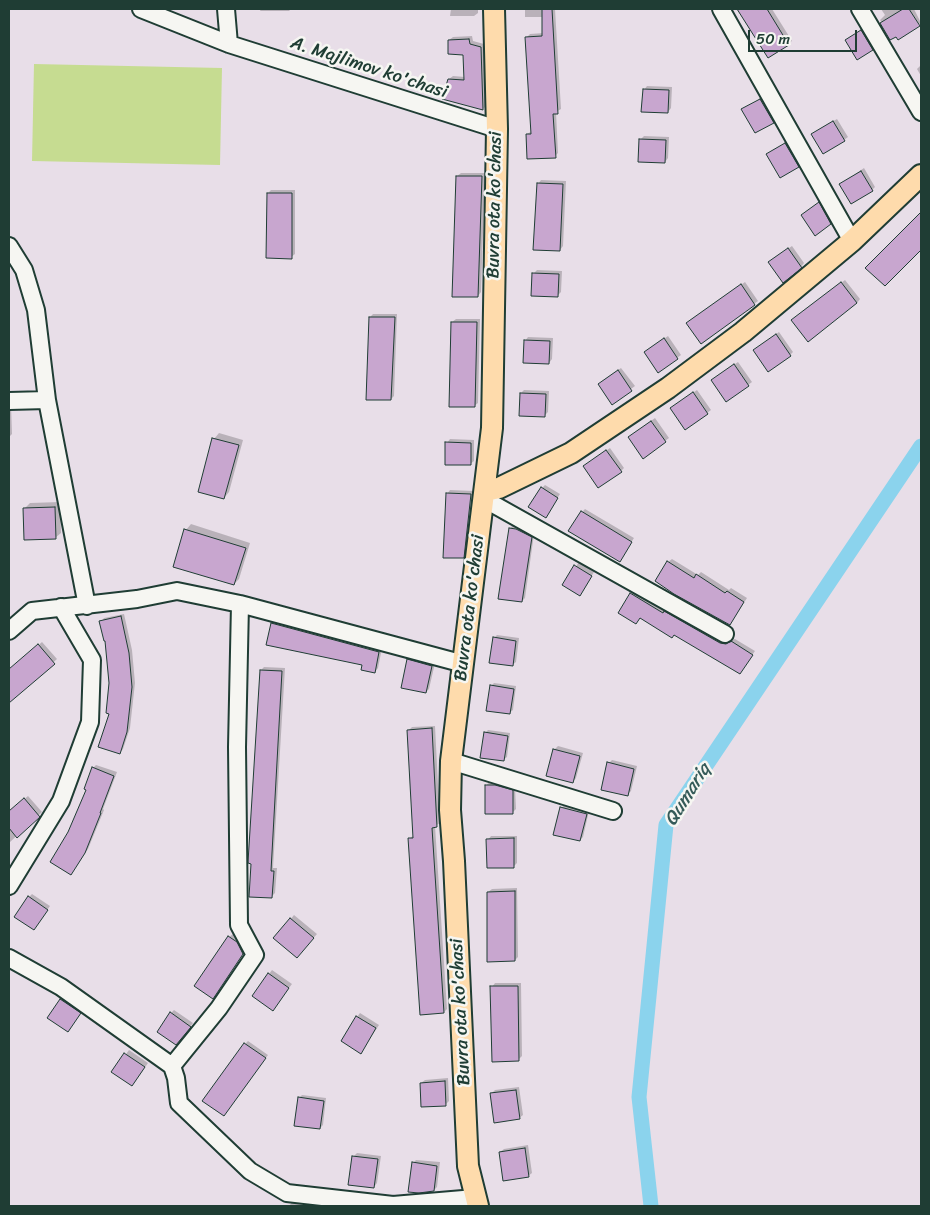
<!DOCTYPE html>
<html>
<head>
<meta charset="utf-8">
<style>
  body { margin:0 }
  #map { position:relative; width:930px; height:1215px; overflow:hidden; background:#e8dee8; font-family:Sriracha,sans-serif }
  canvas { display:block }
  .frame { position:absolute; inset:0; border:10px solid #1f3d34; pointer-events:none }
  .scale { position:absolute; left:748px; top:30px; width:109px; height:22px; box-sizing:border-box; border:2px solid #1f3d34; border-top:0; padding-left:6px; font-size:15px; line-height:18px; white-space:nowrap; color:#1f3d34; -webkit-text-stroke:4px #f6f6f2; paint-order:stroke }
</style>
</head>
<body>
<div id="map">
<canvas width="930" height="1215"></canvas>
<div class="frame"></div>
<div class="scale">50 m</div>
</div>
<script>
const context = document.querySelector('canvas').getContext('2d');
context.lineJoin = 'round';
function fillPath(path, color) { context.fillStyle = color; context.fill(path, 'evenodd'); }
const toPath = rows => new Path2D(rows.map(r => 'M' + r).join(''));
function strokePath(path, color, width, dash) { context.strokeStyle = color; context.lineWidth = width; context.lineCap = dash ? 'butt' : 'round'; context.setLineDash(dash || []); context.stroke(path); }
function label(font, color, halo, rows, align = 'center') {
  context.font = font + ' Sriracha,sans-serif'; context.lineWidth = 5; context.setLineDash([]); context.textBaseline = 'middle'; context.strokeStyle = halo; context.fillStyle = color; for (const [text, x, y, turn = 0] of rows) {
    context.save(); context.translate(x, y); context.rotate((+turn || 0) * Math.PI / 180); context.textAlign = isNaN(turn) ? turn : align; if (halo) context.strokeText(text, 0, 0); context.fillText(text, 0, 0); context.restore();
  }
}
fillPath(toPath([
  [34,64,222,68,220,165,32,161]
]), '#c6dc91');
fillPath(toPath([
  [261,9,291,9,289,11,260,11],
  [451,9,478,9,478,13,474,16,450,16],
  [525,9,555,9,561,109,556,112,558,153,555,156,527,134,532,131,527,37,530,34,544,33,543,17,525,17],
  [738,9,772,9,792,41,768,57],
  [881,9,914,9,921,23,891,38,880,20,885,15],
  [865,28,875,46,872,49,847,40],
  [472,36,473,41,484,44,486,106,483,109,449,79,453,76,465,77,464,54,449,40,453,37],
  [921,65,921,76,917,69],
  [647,86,672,87,671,108,668,112,644,90],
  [764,96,776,118,773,122,743,110],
  [837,119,848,137,844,140,816,131],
  [644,136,669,137,668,158,665,162,640,140],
  [789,141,801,163,798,166,771,151],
  [864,168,875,187,872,190,841,184],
  [461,173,485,173,481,292,478,296,457,176],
  [541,180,566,181,563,246,560,250,538,184],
  [271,190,295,190,295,254,291,257,268,193],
  [822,200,834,220,830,223,806,212],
  [792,246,804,263,801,267,773,259],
  [537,270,562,271,561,292,558,295,534,273],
  [845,280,860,299,857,303,796,317],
  [745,282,758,301,701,342,691,320],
  [373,314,397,314,394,396,391,399,370,317],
  [456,319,480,319,478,403,474,406,452,322],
  [779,332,793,352,790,355,758,347],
  [668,336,681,355,659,371,649,349],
  [528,337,553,338,552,359,549,363,525,341],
  [738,362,752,382,748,385,716,377],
  [621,368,635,386,612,403,602,381],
  [524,390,549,391,548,412,545,415,521,393],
  [697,390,711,410,707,413,675,405],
  [9,404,11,405,12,434,9,437],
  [655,418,669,438,665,441,633,434],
  [219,433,243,440,229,492,224,498,214,439],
  [450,439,474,440,474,461,470,464,447,443],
  [610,448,624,468,621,471,588,463],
  [545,485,560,494,546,516,542,488],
  [450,490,474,491,467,553,464,557,447,494],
  [60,502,61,533,55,538,25,508,30,503],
  [585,509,634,538,620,560,582,512],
  [191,524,250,543,239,579,234,584,186,530],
  [513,525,520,526,534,534,525,598,522,601,510,528],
  [672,559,698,575,701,572,729,590,731,588,747,598,730,624,668,562],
  [579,562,594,572,583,591,564,584],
  [635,591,724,640,730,641,735,639,755,651,740,673,631,594],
  [124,614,132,650,135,683,130,728,123,749,120,753,111,712,106,639,101,622,104,618],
  [276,620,382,648,378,668,375,672,363,664,268,644,272,623],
  [497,635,519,638,516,662,512,665,494,638],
  [42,642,57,659,9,702,9,671],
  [411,656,435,663,429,689,426,692,408,660],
  [264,667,285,668,273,868,277,868,275,893,271,897,261,670],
  [494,683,516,686,513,710,509,713,491,686],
  [435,726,440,823,435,826,447,1009,444,1012,409,839,414,835,409,730,412,727],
  [488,730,510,733,507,757,503,760,485,733],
  [558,746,583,753,576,778,573,782,554,750],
  [612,760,637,766,631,791,627,795,609,763],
  [96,765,117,772,103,809,104,810,88,849,71,874,69,833,88,789,93,768],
  [489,782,499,782,515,787,516,809,512,813,486,786],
  [28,796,42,812,9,843,9,812],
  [565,805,589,811,583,837,580,840,561,808],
  [491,836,517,836,517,863,514,866,488,840],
  [517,888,518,957,515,960,488,892,492,889],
  [32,894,50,906,34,929,29,897],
  [294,915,317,934,300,953,275,938],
  [233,934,240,939,246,950,216,994,229,937],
  [272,970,292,984,273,1009,269,974],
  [495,983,521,983,522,1056,518,1060,492,987],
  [65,996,83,1010,71,1027,49,1018],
  [174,1010,193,1023,179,1040,171,1013],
  [360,1013,379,1025,361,1052,357,1017],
  [248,1041,268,1055,227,1111,245,1044],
  [129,1050,148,1063,135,1082,113,1072],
  [448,1078,449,1101,446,1104,421,1083,425,1080],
  [519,1087,523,1115,519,1118,491,1094,495,1090],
  [302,1095,326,1098,323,1125,320,1128,299,1098],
  [528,1145,532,1173,528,1176,500,1152,504,1149],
  [357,1153,381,1156,377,1183,374,1187,353,1157],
  [416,1160,440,1162,437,1187,434,1190,413,1163],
  [293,1201,330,1206,289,1206]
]), '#0003');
strokePath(toPath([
  [651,1206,639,1097,666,825,921,446]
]), '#8bd3ed', 15);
const building = toPath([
  [542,9,552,9,558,114,553,114,556,158,527,159,526,134,531,134,525,37,542,36,542,9],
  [737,9,767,9,789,45,768,58,737,9],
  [903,9,909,9,920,26,898,40,896,37,890,40,880,23,903,9],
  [861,30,873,50,857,60,845,40,861,30],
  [469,39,470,44,481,47,483,110,442,99,448,79,464,80,463,55,448,54,448,40,469,39],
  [643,89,669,90,668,113,641,112,643,89],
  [760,99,774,123,755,133,741,109,760,99],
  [833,121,845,141,823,154,811,134,833,121],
  [639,139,666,140,665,163,638,162,639,139],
  [785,143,799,167,780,178,766,154,785,143],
  [861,171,873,191,851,204,839,184,861,171],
  [456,176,482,176,478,297,452,297,456,176],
  [537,183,563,184,560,251,533,250,537,183],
  [267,193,292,193,292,259,266,258,267,193],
  [819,202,831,224,815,236,801,215,819,202],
  [921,212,921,250,885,286,865,268,921,212],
  [788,248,802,268,783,283,768,262,788,248],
  [532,273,559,274,558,297,531,296,532,273],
  [841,282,857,303,808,342,791,320,841,282],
  [741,284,755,305,701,344,686,323,741,284],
  [369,317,395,317,391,400,366,400,369,317],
  [451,322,477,322,475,407,449,407,451,322],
  [776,334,791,356,768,372,753,350,776,334],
  [664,338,678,359,658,373,644,352,664,338],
  [524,340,550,341,549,364,523,363,524,340],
  [734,364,749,386,726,402,711,380,734,364],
  [618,370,632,391,612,405,598,384,618,370],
  [693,392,708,414,685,430,670,408,693,392],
  [520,393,546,394,545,417,519,416,520,393],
  [651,421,666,442,643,459,628,437,651,421],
  [212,438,239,445,224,499,198,492,212,438],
  [445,442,471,443,471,465,445,465,445,442],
  [606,450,622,472,598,488,583,466,606,450],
  [541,487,558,498,546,518,528,507,541,487],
  [446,493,471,494,464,558,443,558,446,493],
  [55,507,56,539,24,540,23,508,55,507],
  [581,511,632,542,620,562,568,531,581,511],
  [509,528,516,529,532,537,522,602,498,599,509,528],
  [184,529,246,548,234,585,173,567,184,529],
  [667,561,694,578,696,574,725,593,727,591,744,602,730,625,674,594,655,581,667,561],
  [574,565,592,576,580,596,562,585,574,565],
  [630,593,663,613,664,611,720,643,726,644,731,641,753,655,740,674,674,635,672,638,640,618,636,624,618,613,630,593],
  [121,616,129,653,132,687,127,732,120,754,98,747,109,714,106,713,109,683,105,641,104,641,99,621,121,616],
  [271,623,379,652,375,673,361,670,362,665,266,645,271,623],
  [493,637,516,641,513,666,489,663,493,637],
  [38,644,55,664,9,703,9,669,38,644],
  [407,659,432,666,426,693,401,688,407,659],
  [260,670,282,671,271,871,274,871,272,898,249,897,251,864,248,863,248,862,260,670],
  [490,685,514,689,510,714,486,711,490,685],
  [432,728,437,827,432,828,444,1013,420,1015,408,838,413,838,407,730,432,728],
  [484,732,508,736,504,761,480,758,484,732],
  [553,749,580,756,573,783,546,776,553,749],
  [607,762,634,769,628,796,601,790,607,762],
  [92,767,114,776,100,813,101,813,85,853,71,875,50,862,68,832,86,790,84,789,92,767],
  [485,785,495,785,513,790,513,814,485,814,485,785],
  [24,798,40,817,17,838,9,828,9,811,24,798],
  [560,807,587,814,580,841,553,835,560,807],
  [514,838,514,868,487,868,486,839,514,838],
  [515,891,515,961,487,962,487,892,515,891],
  [28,896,48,910,34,930,14,917,28,896],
  [290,918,314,938,297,958,273,938,290,918],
  [228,936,237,942,243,954,213,999,194,986,228,936],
  [268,973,289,988,273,1011,252,996,268,973],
  [490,986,518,986,519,1061,492,1062,490,986],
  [60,999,81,1013,68,1032,47,1018,60,999],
  [170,1012,191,1027,176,1045,157,1032,170,1012],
  [356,1016,376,1028,361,1054,341,1041,356,1016],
  [244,1043,266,1058,224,1116,202,1101,244,1043],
  [124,1053,145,1067,132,1086,111,1072,124,1053],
  [445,1081,446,1106,421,1107,420,1083,445,1081],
  [516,1090,520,1119,494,1123,490,1093,516,1090],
  [298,1097,324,1101,320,1129,294,1126,298,1097],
  [525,1148,529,1177,503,1181,499,1152,525,1148],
  [352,1156,378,1159,374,1188,348,1185,352,1156],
  [412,1162,437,1166,434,1191,419,1193,408,1192,412,1162]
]);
fillPath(building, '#c8a6cf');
strokePath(building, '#1f3d34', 1);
const minor = toPath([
  [141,9,229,44,497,129],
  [226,9,229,44],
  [721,9,852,241],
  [860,9,921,112],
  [9,246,24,270,36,310,47,400,87,606],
  [9,401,47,400],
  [484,499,725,634],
  [9,631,32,611,137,599,177,591,240,604,464,664],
  [451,761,613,811],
  [9,886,61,801,90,722,92,660,61,607],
  [9,958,61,987,172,1066,176,1078,179,1103,250,1171,287,1193,393,1205,475,1198],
  [172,1066,219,1008,255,955,239,925,237,747,240,604]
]);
const major = toPath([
  [485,491,499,488,571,453,668,388,743,332,852,241,921,175],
  [478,1206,468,1166,454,861,450,810,451,761,492,428,497,129,494,9]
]);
strokePath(minor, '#1f3d34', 20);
strokePath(major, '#1f3d34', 24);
strokePath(minor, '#f6f6f2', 16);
strokePath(major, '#fedbac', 20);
label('18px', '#1f3d34', '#f6f6f2', [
  ["A. Majlimov ko'chasi",369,68,18],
  ["Buvra ota ko'chasi",495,205,-89],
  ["Buvra ota ko'chasi",470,608,-83],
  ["Buvra ota ko'chasi",461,1012,-93]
]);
label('italic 19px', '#355b59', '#f6f6f2', [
  ["Qumariq",688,795,-58]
]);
</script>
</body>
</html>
